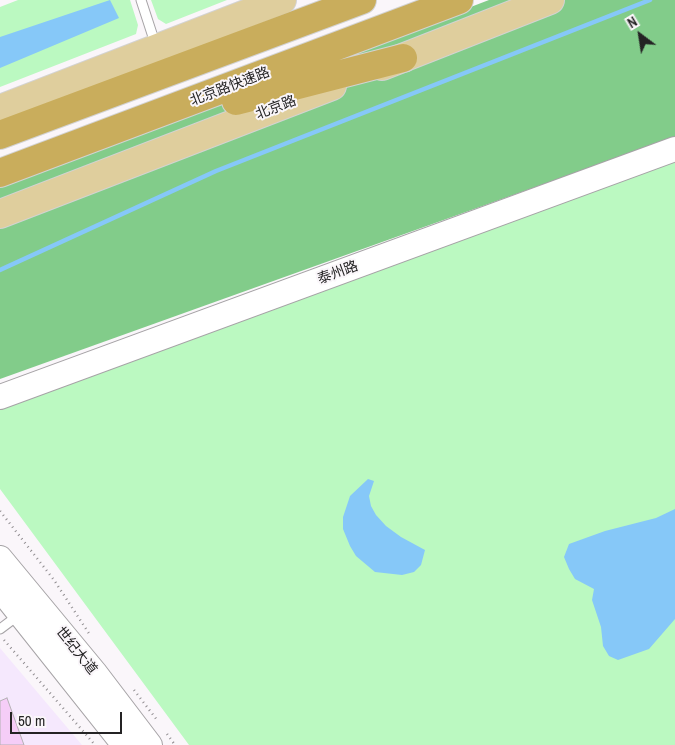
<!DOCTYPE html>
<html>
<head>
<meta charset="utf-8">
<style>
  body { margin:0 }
  #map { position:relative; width:675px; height:745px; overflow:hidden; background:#faf6fa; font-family:"Archivo Narrow",sans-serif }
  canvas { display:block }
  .north { position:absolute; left:615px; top:10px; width:50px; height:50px; -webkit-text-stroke:4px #faf6fa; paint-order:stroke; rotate:329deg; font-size:14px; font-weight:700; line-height:20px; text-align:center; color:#242324 }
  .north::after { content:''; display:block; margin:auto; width:18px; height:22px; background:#242324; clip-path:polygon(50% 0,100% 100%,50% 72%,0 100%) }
  .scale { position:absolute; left:10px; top:712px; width:112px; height:22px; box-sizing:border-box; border:2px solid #242324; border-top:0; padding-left:6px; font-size:15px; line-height:18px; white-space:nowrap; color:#242324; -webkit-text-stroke:4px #faf6fa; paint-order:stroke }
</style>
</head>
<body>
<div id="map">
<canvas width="675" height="745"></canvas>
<div class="north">N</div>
<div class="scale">50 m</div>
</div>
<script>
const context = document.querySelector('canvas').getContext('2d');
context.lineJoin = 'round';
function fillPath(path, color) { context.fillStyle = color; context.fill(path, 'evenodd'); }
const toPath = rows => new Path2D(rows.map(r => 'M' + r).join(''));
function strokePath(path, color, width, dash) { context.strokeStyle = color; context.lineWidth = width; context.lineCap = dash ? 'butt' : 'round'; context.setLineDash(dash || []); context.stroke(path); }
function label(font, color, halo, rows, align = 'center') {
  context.font = font + ' "Archivo Narrow","Noto Sans SC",sans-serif'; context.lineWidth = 4; context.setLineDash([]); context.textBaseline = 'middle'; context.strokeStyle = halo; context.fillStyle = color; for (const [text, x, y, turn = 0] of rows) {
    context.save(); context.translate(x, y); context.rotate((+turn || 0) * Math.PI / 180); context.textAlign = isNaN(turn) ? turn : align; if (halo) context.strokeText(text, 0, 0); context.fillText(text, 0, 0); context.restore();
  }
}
fillPath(toPath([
  [0,648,82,745,0,745]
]), '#f5e8fd');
fillPath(toPath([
  [18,0,130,0,138,25,136,34,0,87,0,7],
  [151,0,227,0,166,24,158,19],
  [675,162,675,745,189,745,0,489,0,406]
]), '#bbf9c1');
fillPath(toPath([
  [489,0,675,0,675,137,0,379,0,187]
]), '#82cc8a');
fillPath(toPath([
  [110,0,119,18,0,68,0,37],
  [368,479,374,481,369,496,371,506,376,515,386,526,401,537,425,550,421,565,414,572,402,575,375,572,356,556,350,546,343,529,343,517,350,496],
  [675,509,675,619,649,649,618,660,609,656,603,646,601,627,592,600,594,589,575,579,569,569,564,557,569,544,605,531,656,518]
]), '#86c8f8');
strokePath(toPath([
  [0,270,216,171,650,0]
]), '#86c8f8', 4.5);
const building = toPath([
  [7,698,24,745,0,745,0,701,7,698]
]);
fillPath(building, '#f5cdf7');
strokePath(building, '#b4b1b4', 1);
const lane = toPath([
  [141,0,156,46],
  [0,629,20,614]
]);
const secondary = toPath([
  [0,397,675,149],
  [0,558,96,674,150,745],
  [0,589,124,745]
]);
const primary = toPath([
  [382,66,550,0],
  [0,109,282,0],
  [0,214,332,86]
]);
const highway = toPath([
  [236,101,403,58],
  [0,135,362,0],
  [0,173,459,0]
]);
strokePath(lane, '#a6a3a6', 11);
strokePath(secondary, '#a6a3a6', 26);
strokePath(primary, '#d3d3d3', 30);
strokePath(highway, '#d3d3d3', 30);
strokePath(toPath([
  [0,511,54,580,90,635],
  [4,640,95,745],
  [134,690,157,720],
  [167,734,175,745]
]), '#908d90', 2.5, [1, 4]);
strokePath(lane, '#fff', 9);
strokePath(secondary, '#fff', 24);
strokePath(primary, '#dfce9d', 28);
strokePath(highway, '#c9ad5c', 28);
label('14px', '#242324', '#faf6fa', [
  ["北京路快速路",230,87,-21],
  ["北京路",276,108,-21],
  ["泰州路",338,273,-20],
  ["世纪大道",76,651,51]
]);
</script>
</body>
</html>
